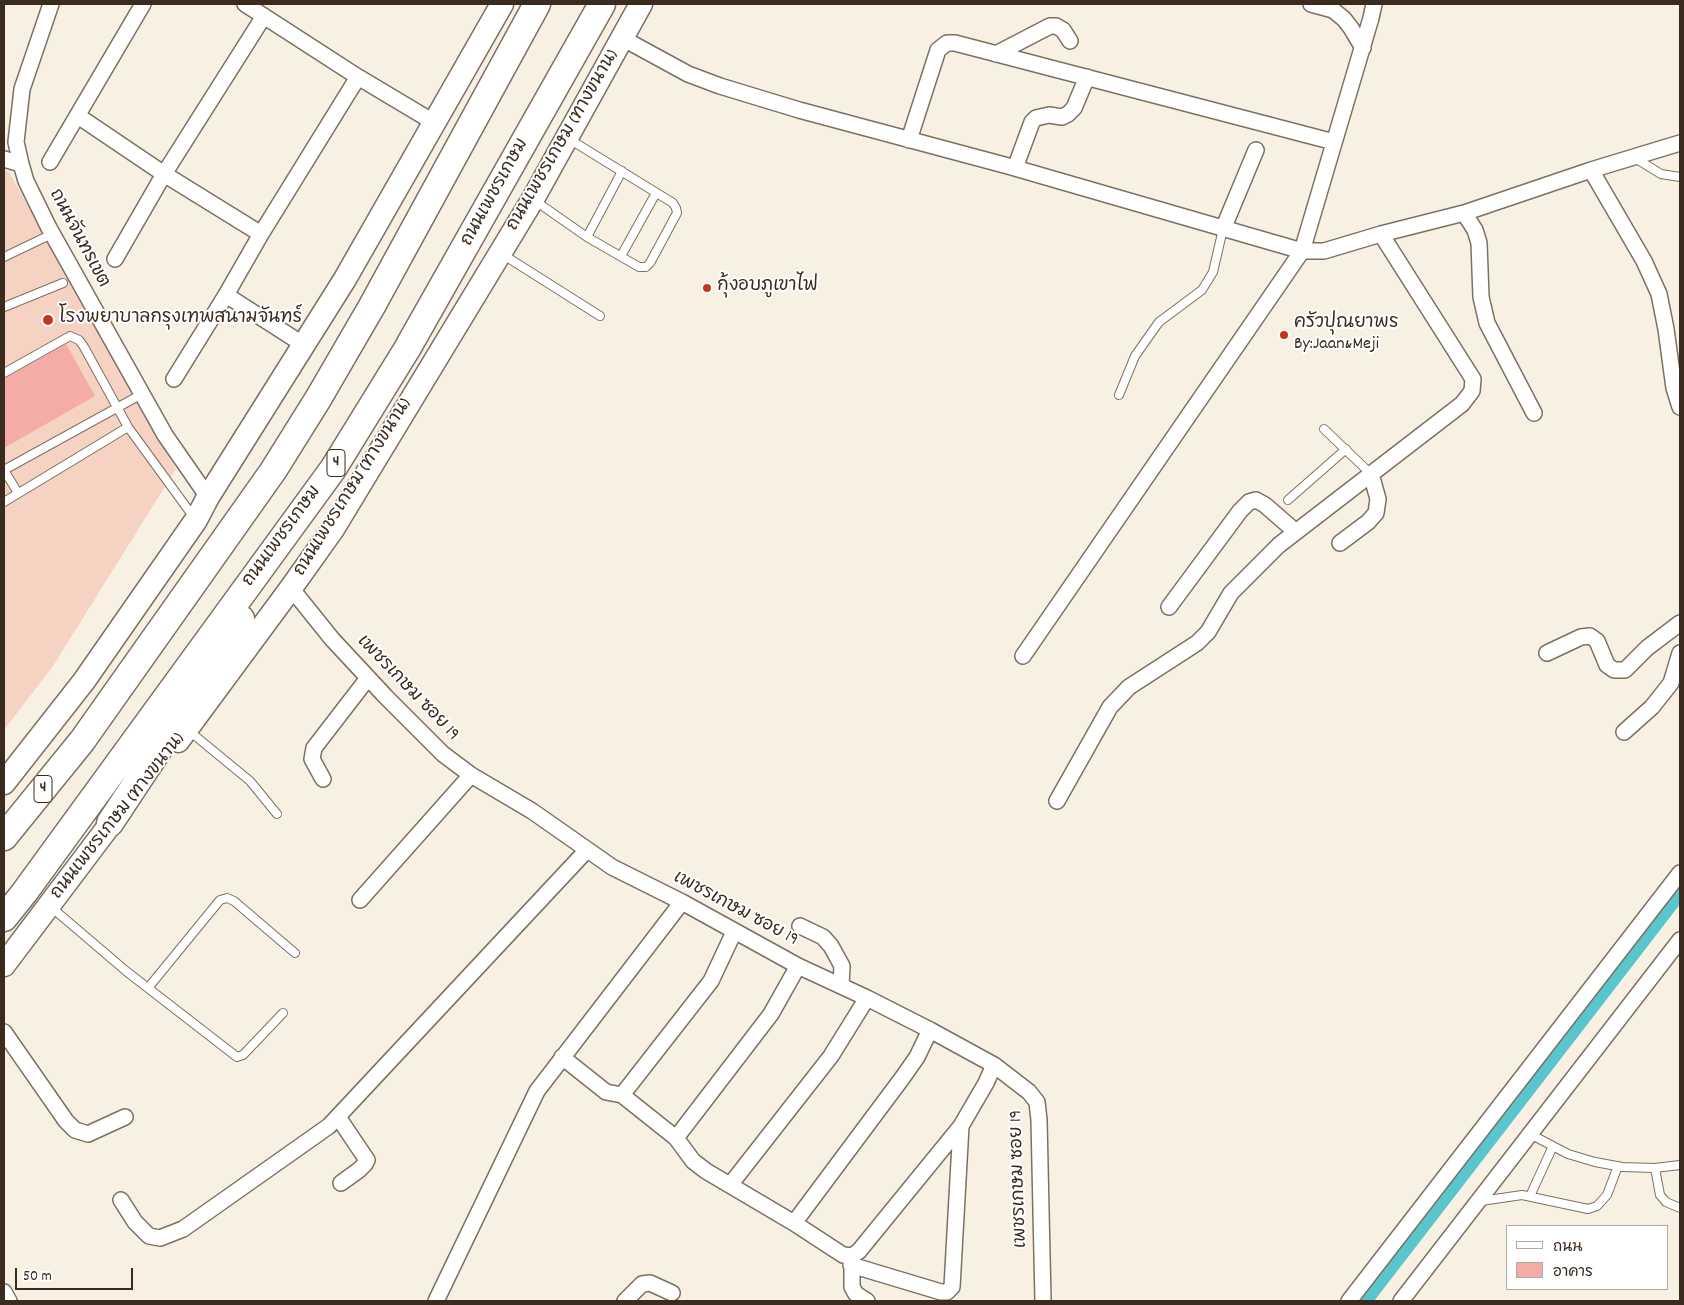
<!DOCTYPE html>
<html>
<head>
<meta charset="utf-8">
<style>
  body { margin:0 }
  #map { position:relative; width:1684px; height:1305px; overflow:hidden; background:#f8f1e3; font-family:Dekko,"Playpen Sans Thai",sans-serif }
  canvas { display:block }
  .frame { position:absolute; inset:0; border:5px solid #3b2a1e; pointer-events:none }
  .legend { position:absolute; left:1506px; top:1225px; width:162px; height:65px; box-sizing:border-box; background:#fff; border:1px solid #b1aaa5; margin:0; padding:6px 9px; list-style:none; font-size:15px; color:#3b2a1e }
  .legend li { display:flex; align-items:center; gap:10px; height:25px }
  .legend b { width:25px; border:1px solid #b1aaa5 }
  .scale { position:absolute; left:15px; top:1268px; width:118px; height:22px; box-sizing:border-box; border:2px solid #3b2a1e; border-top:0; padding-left:6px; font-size:15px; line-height:18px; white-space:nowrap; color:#3b2a1e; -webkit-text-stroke:4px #fff; paint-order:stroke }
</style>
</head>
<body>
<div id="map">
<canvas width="1684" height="1305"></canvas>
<div class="frame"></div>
<ul class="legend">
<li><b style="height:6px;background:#fff"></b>ถนน</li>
<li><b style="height:14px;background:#f5aca7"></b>อาคาร</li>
</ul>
<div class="scale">50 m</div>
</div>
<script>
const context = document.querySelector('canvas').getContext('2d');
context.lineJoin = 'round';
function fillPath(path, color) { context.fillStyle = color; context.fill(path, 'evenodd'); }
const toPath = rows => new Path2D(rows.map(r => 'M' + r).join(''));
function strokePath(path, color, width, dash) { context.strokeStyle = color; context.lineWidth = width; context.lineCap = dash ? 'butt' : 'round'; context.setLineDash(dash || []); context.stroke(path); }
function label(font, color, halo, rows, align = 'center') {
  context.font = font + ' Dekko,"Playpen Sans Thai",sans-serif'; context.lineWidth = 4; context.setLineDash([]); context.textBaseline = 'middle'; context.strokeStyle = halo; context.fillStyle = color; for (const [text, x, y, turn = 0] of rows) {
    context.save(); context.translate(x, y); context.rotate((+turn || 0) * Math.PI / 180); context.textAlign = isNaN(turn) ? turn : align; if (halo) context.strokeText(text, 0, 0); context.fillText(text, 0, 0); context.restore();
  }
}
fillPath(toPath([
  [4,170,9,172,176,469,53,666,4,730]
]), '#f6d2c3');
strokePath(toPath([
  [1364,1301,1680,891]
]), '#58c6cc', 16);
fillPath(toPath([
  [66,344,95,396,4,448,4,379]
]), '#f5aca7');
const service = toPath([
  [1635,158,1661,174,1680,177],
  [534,200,587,237,639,267,646,267,650,263,677,213,676,208,673,203,569,139],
  [587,237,622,171],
  [502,254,600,316],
  [621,256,656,193],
  [4,257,52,234],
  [4,307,63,283],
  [4,373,70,336,79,340,84,347,128,427,195,519],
  [1119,395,1135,356,1159,322,1202,290,1213,272,1223,229],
  [1324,429,1371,474],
  [4,470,142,394],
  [4,470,18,493],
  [1288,500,1346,449],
  [4,502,128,427],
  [188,730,250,781,277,814],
  [51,907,126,971,237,1057,243,1055,283,1013],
  [148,988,220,900,227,898,234,901,295,953],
  [1530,1134,1568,1154,1595,1162,1622,1167,1655,1168,1680,1165],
  [1655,1168,1660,1195,1666,1202,1680,1208],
  [1530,1196,1553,1146],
  [1481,1201,1522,1195,1588,1209,1597,1206,1607,1195,1618,1166]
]);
const minor = toPath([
  [51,4,22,89,16,142,21,164,26,181,49,228,165,435,208,497],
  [245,4,358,77,435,123],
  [1311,4,1333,10,1344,19,1351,28,1363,48],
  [622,38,688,74,720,86,799,110,1008,166,1302,251,1324,251,1381,234,1464,213,1591,170,1680,143],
  [996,54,1050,26,1056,26,1063,30,1070,41],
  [78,116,164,174,261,234,358,77],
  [909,140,938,50,947,43,955,43,1334,142],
  [4,159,21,164],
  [50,162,143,4],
  [1015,168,1032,122,1036,118,1049,115,1062,117,1068,114,1074,108,1087,77],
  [1591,170,1644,261,1659,294,1666,329,1674,388,1680,407],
  [1464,213,1475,230,1479,243,1481,297,1487,323,1534,413],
  [1223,229,1256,150],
  [115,259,164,174,264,16],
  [226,295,304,345],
  [174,379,226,295,261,234],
  [1340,543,1368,522,1376,513,1378,499,1371,474],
  [291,588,332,639,386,697,443,754,471,775,532,811,612,867,682,902,798,966,867,998,930,1030,994,1065,1029,1092,1037,1102,1039,1120,1043,1301],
  [1169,607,1240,511,1249,502,1256,500,1265,505,1296,532],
  [1547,653,1581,637,1590,636,1597,641,1607,665,1614,670,1625,670,1647,648,1680,623],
  [1023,656,1302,251,1371,18,1374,4],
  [1624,732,1652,707,1671,683,1680,653],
  [323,779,312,759,314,748,368,678],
  [1057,801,1110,707,1129,687,1197,643,1208,632,1231,593,1279,545,1462,404,1472,391,1473,379,1381,234],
  [360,900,471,775],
  [800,926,823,937,831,946,842,966,841,985],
  [4,1032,66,1121,75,1130,88,1134,125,1117],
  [562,1057,606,1092,622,1095,676,1138,693,1161,706,1171,794,1223,843,1255,852,1256,859,1251,961,1126,986,1083,994,1065],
  [622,1095,711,981,734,932],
  [338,1117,367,1160,365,1164,359,1170,341,1183],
  [676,1138,771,1014,798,966],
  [730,1185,831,1056,867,998],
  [121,1200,135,1222,149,1236,160,1238,183,1229,329,1126,587,850],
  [794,1223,903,1077,917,1057,930,1030],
  [852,1256,852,1287,856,1294,867,1301],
  [851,1265,941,1292,947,1292,952,1287,961,1126],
  [4,1292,9,1301],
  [436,1301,537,1091,682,902],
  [625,1301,642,1284,650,1283,672,1293],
  [1349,1301,1680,873],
  [1401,1301,1680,940]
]);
const secondary = toPath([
  [178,741,291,588,333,529,533,199,641,4],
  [4,783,84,681,196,520,208,497,345,279,502,4],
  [4,965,121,810]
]);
const trunk = toPath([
  [110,823,202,684,241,619],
  [4,837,82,741,273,471,318,399,372,306,537,4],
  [4,918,24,893,333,469,407,349,602,4]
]);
strokePath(service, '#7d7063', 10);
strokePath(minor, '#7d7063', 18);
strokePath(secondary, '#7d7063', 25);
strokePath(trunk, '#7d7063', 29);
strokePath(service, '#fff', 8);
strokePath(minor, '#fff', 15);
strokePath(secondary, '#fff', 22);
strokePath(trunk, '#fff', 26);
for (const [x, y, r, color] of [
  [707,288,5,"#c8321e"],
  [48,320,6,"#c8321e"],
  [1284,335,5,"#c8321e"]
]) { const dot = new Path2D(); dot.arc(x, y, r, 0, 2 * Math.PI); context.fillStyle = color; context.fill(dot); strokePath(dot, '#fff', 2); }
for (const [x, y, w] of [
  [336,463,18],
  [43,789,18]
]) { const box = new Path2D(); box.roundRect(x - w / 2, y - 13.5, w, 27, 4); context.fillStyle = '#fff'; context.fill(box); strokePath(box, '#3b2a1e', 1); }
label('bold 16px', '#3b2a1e', null, [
  ["4",336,463],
  ["4",43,789]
]);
label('18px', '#3b2a1e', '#fff', [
  ["ถนนเพชรเกษม (ทางขนาน)",564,141,-60],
  ["ถนนเพชรเกษม",496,193,-61],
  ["ถนนจันทรเขต",78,239,62],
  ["ถนนเพชรเกษม (ทางขนาน)",354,488,-58],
  ["ถนนเพชรเกษม",283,537,-54],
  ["เพชรเกษม ซอย 19",407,689,46],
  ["ถนนเพชรเกษม (ทางขนาน)",119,817,-52],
  ["เพชรเกษม ซอย 19",735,910,28],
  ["เพชรเกษม ซอย 19",1020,1179,-92]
]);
label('18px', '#3b2a1e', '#fff', [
  ["กุ้งอบภูเขาไฟ",717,288],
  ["โรงพยาบาลกรุงเทพสนามจันทร์",59,320],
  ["ครัวปุณยาพร",1294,325],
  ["By:Jaan&Meji",1294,346]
], 'left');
</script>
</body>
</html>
